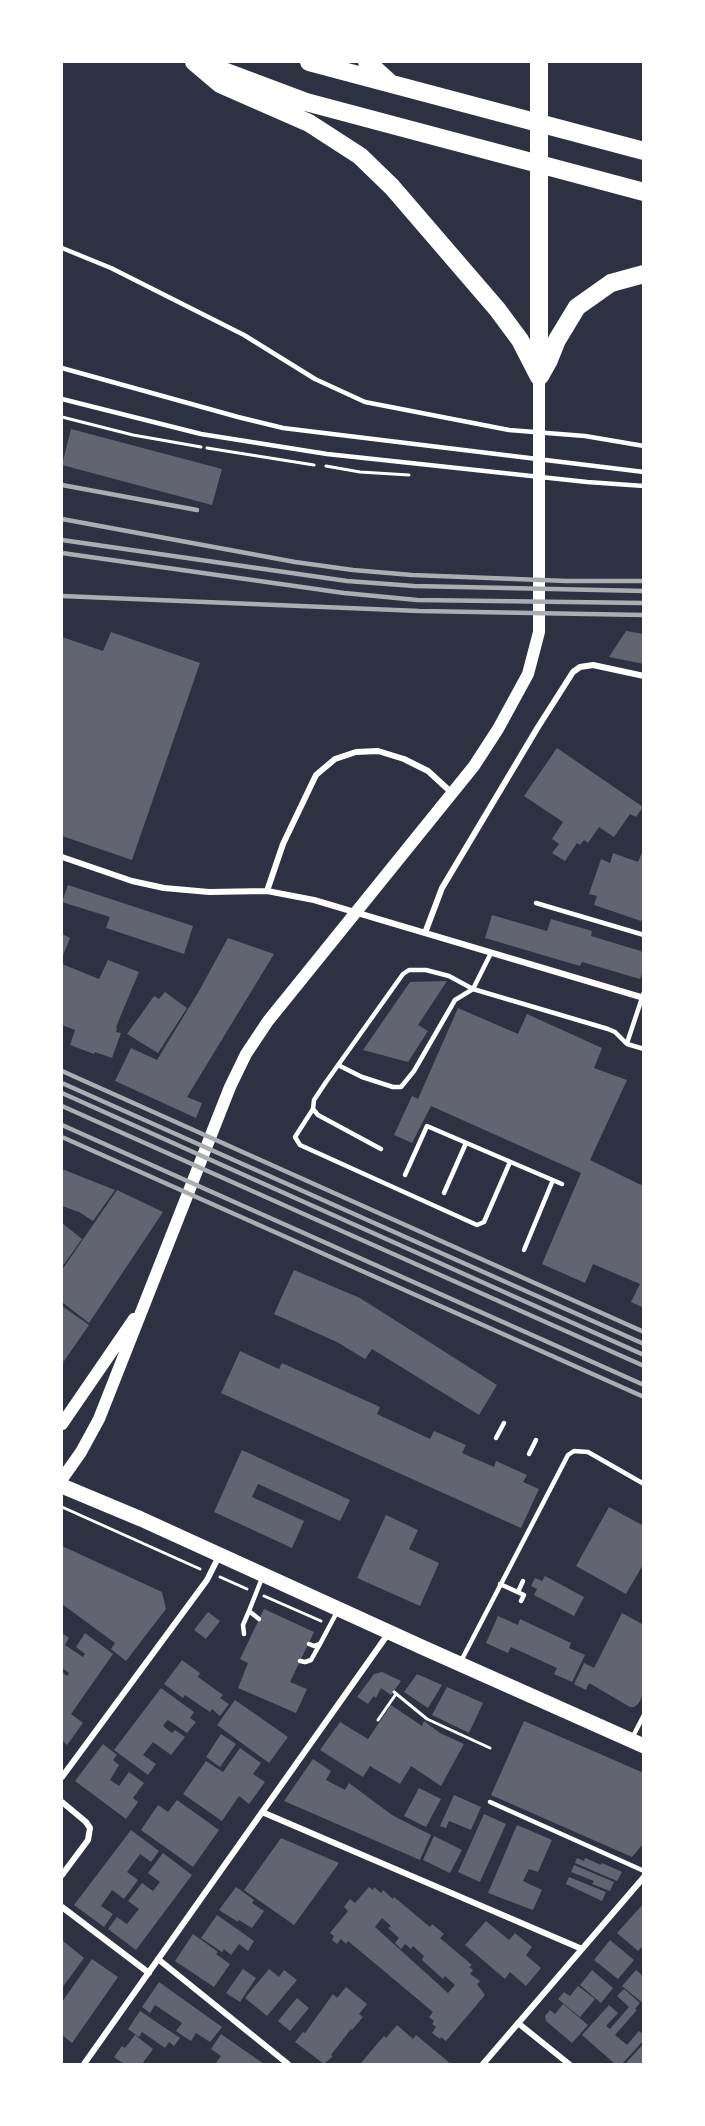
<!DOCTYPE html>
<html>
<head>
<meta charset="utf-8">
<style>
  body { margin:0 }
  #map { position:relative; width:705px; height:2126px; overflow:hidden; background:#2d3142; font-family:"Nunito Sans",sans-serif }
  canvas { display:block }
  .frame { position:absolute; inset:0; border:63px solid #fff; pointer-events:none }
</style>
</head>
<body>
<div id="map">
<canvas width="705" height="2126"></canvas>
<div class="frame"></div>
</div>
<script>
const context = document.querySelector('canvas').getContext('2d');
context.lineJoin = 'round';
function fillPath(path, color) { context.fillStyle = color; context.fill(path, 'evenodd'); }
const toPath = rows => new Path2D(rows.map(r => 'M' + r).join(''));
function strokePath(path, color, width, dash) { context.strokeStyle = color; context.lineWidth = width; context.lineCap = dash ? 'butt' : 'round'; context.setLineDash(dash || []); context.stroke(path); }
fillPath(toPath([
  [71,429,222,469,212,505,62,465],
  [626,631,644,634,644,664,609,657],
  [111,632,200,663,132,860,62,836,62,637,103,651],
  [557,748,643,807,636,817,630,814,614,837,599,827,588,843,584,840,580,845,577,843,565,861,552,853,559,844,552,839,563,822,524,796],
  [644,848,644,922,594,905,597,896,589,894,601,859,610,863,613,853,638,862],
  [68,885,193,926,184,954,106,928,110,917,62,902],
  [492,915,547,931,551,919,592,931,591,936,644,952,644,968,640,979,582,962,580,966,485,938],
  [62,934,70,938,62,958],
  [228,938,274,954,187,1097,202,1103,196,1118,115,1081,131,1048,157,1060,199,991],
  [108,960,139,972,116,1027,117,1028,116,1032,121,1033,112,1058,95,1052,94,1054,70,1045,75,1030,62,1025,62,964,99,979],
  [447,981,418,1025,428,1031,408,1062,363,1050,410,982],
  [165,992,187,1008,158,1053,127,1034,154,996,159,999],
  [458,1008,518,1034,527,1014,602,1048,594,1068,627,1080,590,1160,641,1185,644,1179,644,1308,631,1302,640,1284,593,1264,585,1283,542,1264,581,1173,431,1106,412,1143,394,1135,412,1096,418,1099],
  [62,1169,115,1190,93,1221,79,1212,62,1206],
  [117,1190,163,1212,89,1323,62,1302,62,1270],
  [62,1223,82,1239,62,1267],
  [294,1270,360,1298,497,1385,479,1415,372,1349,365,1359,337,1342,274,1314],
  [62,1306,89,1325,62,1364],
  [240,1351,279,1369,282,1363,380,1407,377,1414,430,1439,434,1431,466,1445,462,1453,494,1467,496,1461,527,1475,523,1482,539,1489,521,1528,221,1393],
  [242,1450,350,1500,340,1521,258,1484,252,1497,304,1521,292,1548,214,1512],
  [609,1507,644,1526,644,1563,626,1594,576,1566],
  [386,1515,418,1530,409,1549,439,1563,420,1606,357,1578],
  [62,1546,162,1592,166,1609,126,1661,111,1649,115,1643,62,1604],
  [545,1576,584,1597,574,1616,534,1595,537,1589,531,1586,535,1578,542,1581],
  [264,1609,314,1632,290,1682,307,1689,296,1713,238,1688,248,1663,240,1659],
  [208,1612,220,1621,206,1639,194,1630],
  [622,1613,644,1625,644,1694,638,1704,634,1707,630,1707,589,1683,586,1690,574,1684,584,1663,594,1668],
  [498,1616,518,1625,520,1619,571,1643,569,1648,585,1655,572,1682,554,1674,557,1668,511,1647,508,1653,486,1643],
  [62,1633,69,1638,65,1645,83,1657,85,1654,76,1647,85,1633,113,1654,71,1714,83,1723,67,1745,62,1740,62,1672,67,1676,69,1673,62,1668],
  [182,1660,200,1673,198,1677,223,1695,220,1698,229,1704,220,1716,212,1709,210,1712,185,1695,183,1698,164,1684],
  [382,1672,401,1681,391,1695,381,1688,376,1698,374,1696,368,1704,357,1697,374,1674],
  [417,1674,442,1685,428,1708,404,1692],
  [447,1687,483,1703,469,1733,432,1715],
  [161,1688,194,1712,190,1718,196,1722,187,1733,168,1720,165,1723,163,1726,172,1733,175,1730,185,1737,171,1755,153,1742,143,1755,156,1764,148,1775,114,1750],
  [235,1700,288,1737,269,1763,217,1725],
  [391,1705,422,1726,424,1721,440,1733,464,1744,441,1786,411,1766,400,1784,370,1766,363,1777,320,1750,340,1722,368,1739],
  [524,1721,644,1773,644,1843,632,1857,491,1795],
  [221,1734,236,1744,220,1767,206,1757],
  [103,1744,117,1755,113,1760,119,1765,110,1780,119,1786,129,1772,144,1783,133,1798,138,1802,126,1819,75,1781],
  [240,1748,261,1763,253,1774,265,1782,249,1804,239,1796,222,1821,183,1794,206,1761,223,1772],
  [313,1759,331,1771,326,1780,345,1790,349,1783,392,1815,431,1835,420,1860,284,1801],
  [419,1788,441,1799,426,1827,404,1816],
  [454,1795,481,1807,471,1830,449,1821,446,1828,440,1826],
  [177,1800,219,1830,193,1867,141,1830,158,1805,168,1812],
  [484,1814,506,1824,480,1882,458,1872],
  [517,1825,552,1840,538,1872,529,1869,523,1881,542,1890,533,1910,488,1893],
  [131,1830,159,1851,151,1862,140,1854,127,1872,138,1880,124,1899,112,1890,101,1906,113,1914,104,1927,74,1905],
  [434,1836,462,1850,450,1873,423,1860],
  [281,1838,339,1863,294,1925,244,1890],
  [163,1853,192,1875,136,1950,108,1929,117,1917,127,1924,139,1909,128,1901,142,1883,153,1891,160,1882,148,1873],
  [577,1858,584,1861,585,1858,601,1865,602,1863,622,1872,617,1881,575,1863],
  [574,1865,614,1882,610,1891,592,1884,594,1881,571,1872],
  [569,1877,606,1892,602,1901,566,1884],
  [236,1887,254,1900,252,1903,264,1911,252,1928,239,1920,238,1922,219,1910],
  [369,1887,373,1890,374,1887,381,1893,383,1890,393,1899,394,1897,430,1927,432,1924,444,1934,440,1938,472,1965,469,1967,473,1970,470,1974,480,1981,477,1984,485,1995,446,2041,441,2037,440,2039,432,2033,436,2027,432,2024,434,2021,429,2017,433,2012,348,1941,346,1944,341,1939,337,1944,332,1940,334,1936,330,1933,348,1911,344,1907,350,1899,355,1903],
  [382,1918,391,1926,388,1928,399,1938,395,1943,401,1949,405,1944,411,1949,413,1946,424,1956,422,1960,443,1979,445,1976,455,1985,448,1993,375,1927],
  [644,1903,644,1948,642,1947,638,1951,617,1933],
  [217,1915,254,1941,248,1951,239,1944,231,1955,224,1949,222,1952,201,1938],
  [486,1921,509,1940,515,1933,532,1947,526,1955,541,1968,526,1986,510,1972,505,1979,465,1945],
  [193,1934,218,1952,216,1954,230,1964,214,1987,175,1961],
  [62,1940,84,1958,62,1988],
  [610,1940,634,1960,618,1979,594,1960],
  [92,1959,118,1977,72,2043,62,2035,62,2002],
  [243,1969,256,1978,240,2002,226,1993],
  [269,1969,279,1977,284,1970,297,1980,267,2016,245,1998],
  [592,1970,613,1988,601,2003,580,1985],
  [636,1970,644,1977,644,2004,622,1986],
  [159,1982,222,2027,210,2042,196,2033,191,2041,183,2036,176,2031,182,2023,155,2005,150,2013,142,2007],
  [578,1986,595,1999,580,2017,558,1999,564,1992,570,1996],
  [346,1987,367,2004,359,2014,363,2017,352,2030,351,2029,331,2055,333,2056,324,2064,295,2042,303,2032,305,2033,333,1994,337,1998],
  [624,1989,640,2003,635,2009,637,2010,615,2035,627,2045,639,2031,644,2035,644,2040,622,2064,615,2064,582,2035,609,2005,618,2013,606,2026,610,2029,629,2007,617,1996],
  [297,1998,309,2008,290,2031,278,2021],
  [563,2004,588,2025,572,2043,546,2021,545,2016,550,2010,555,2014],
  [140,2011,180,2038,174,2046,169,2042,165,2048,142,2032,139,2037,128,2029],
  [397,2025,413,2039,416,2035,451,2064,360,2064,384,2036,386,2038],
  [221,2034,264,2064,215,2064,221,2056,211,2049],
  [135,2035,153,2049,142,2064,124,2064,114,2057,122,2046,125,2048],
  [644,2043,644,2064,625,2064]
]), '#626471');
strokePath(toPath([
  [62,417,133,435,201,447],
  [207,448,314,465],
  [326,466,360,472,409,475],
  [62,1507,200,1569],
  [220,1577,247,1589],
  [264,1596,321,1621],
  [394,1692,427,1719,490,1748],
  [378,1720,396,1694]
]), '#fff', 3);
strokePath(toPath([
  [62,248,111,268,244,335,315,379,365,402,509,430,585,436,644,446],
  [62,368,238,417,283,428,644,472],
  [62,399,201,434,327,454,587,482,644,486],
  [536,903,644,935],
  [627,1043,644,992],
  [338,1065,362,1077,393,1087,401,1087,414,1071,455,1000,473,989,491,953],
  [313,1109,295,1137,300,1145,477,1225,484,1222,510,1162],
  [381,1149,318,1115,313,1109,314,1100,326,1082,403,974,409,970,426,970,449,976,473,989,608,1029,615,1032,627,1044,644,1049],
  [405,1175,427,1126,562,1184],
  [444,1193,466,1143],
  [524,1250,553,1180],
  [496,1438,504,1423],
  [529,1454,536,1440],
  [500,1584,524,1595,521,1601],
  [518,1592,523,1581],
  [259,1619,249,1611,262,1578],
  [244,1634,243,1625,249,1611],
  [309,1644,314,1646,320,1644,337,1612],
  [300,1661,305,1662,311,1660,320,1644],
  [461,1661,568,1455,574,1451,588,1452,644,1484],
  [632,1738,644,1715],
  [490,1802,644,1871]
]), '#fff', 4.5);
strokePath(toPath([
  [62,857,132,881,164,888,209,892,267,891,314,900,644,998],
  [267,891,283,844,316,775,335,759,356,752,378,751,404,759,428,771,452,793],
  [425,933,442,888,538,727,573,672,580,667,593,665,644,676],
  [62,1777,207,1580,219,1556],
  [62,1802,86,1822,90,1828,88,1840,62,1875],
  [262,1812,582,1949],
  [62,1907,149,1973],
  [158,1959,288,2064],
  [518,2023,569,2064],
  [84,2064,388,1634],
  [483,2064,644,1877]
]), '#fff', 6);
strokePath(toPath([
  [62,1424,134,1319],
  [62,1479,81,1452,99,1419,230,1087,246,1054,268,1021,474,766,498,729,528,674,539,632,539,377]
]), '#fff', 12);
strokePath(toPath([
  [62,1486,141,1519,424,1648,644,1746]
]), '#fff', 15);
strokePath(toPath([
  [194,62,220,84,309,123,360,156,392,187,497,309,520,340,539,377],
  [309,62,644,151],
  [367,62,390,83],
  [202,63,306,102,644,192],
  [539,375,539,62],
  [540,376,549,360,557,340,577,307,611,283,644,274]
]), '#fff', 18);
strokePath(toPath([
  [62,485,197,510],
  [62,519,295,562,353,570,412,575,567,581,644,581],
  [62,540,347,581,414,586,644,591],
  [62,553,344,593,417,600,644,603],
  [62,596,419,611,644,615],
  [62,1071,644,1332],
  [62,1083,644,1344],
  [62,1093,644,1355],
  [62,1106,644,1366],
  [62,1125,644,1385],
  [62,1137,644,1397]
]), '#abadb3', 4.5);
</script>
</body>
</html>
